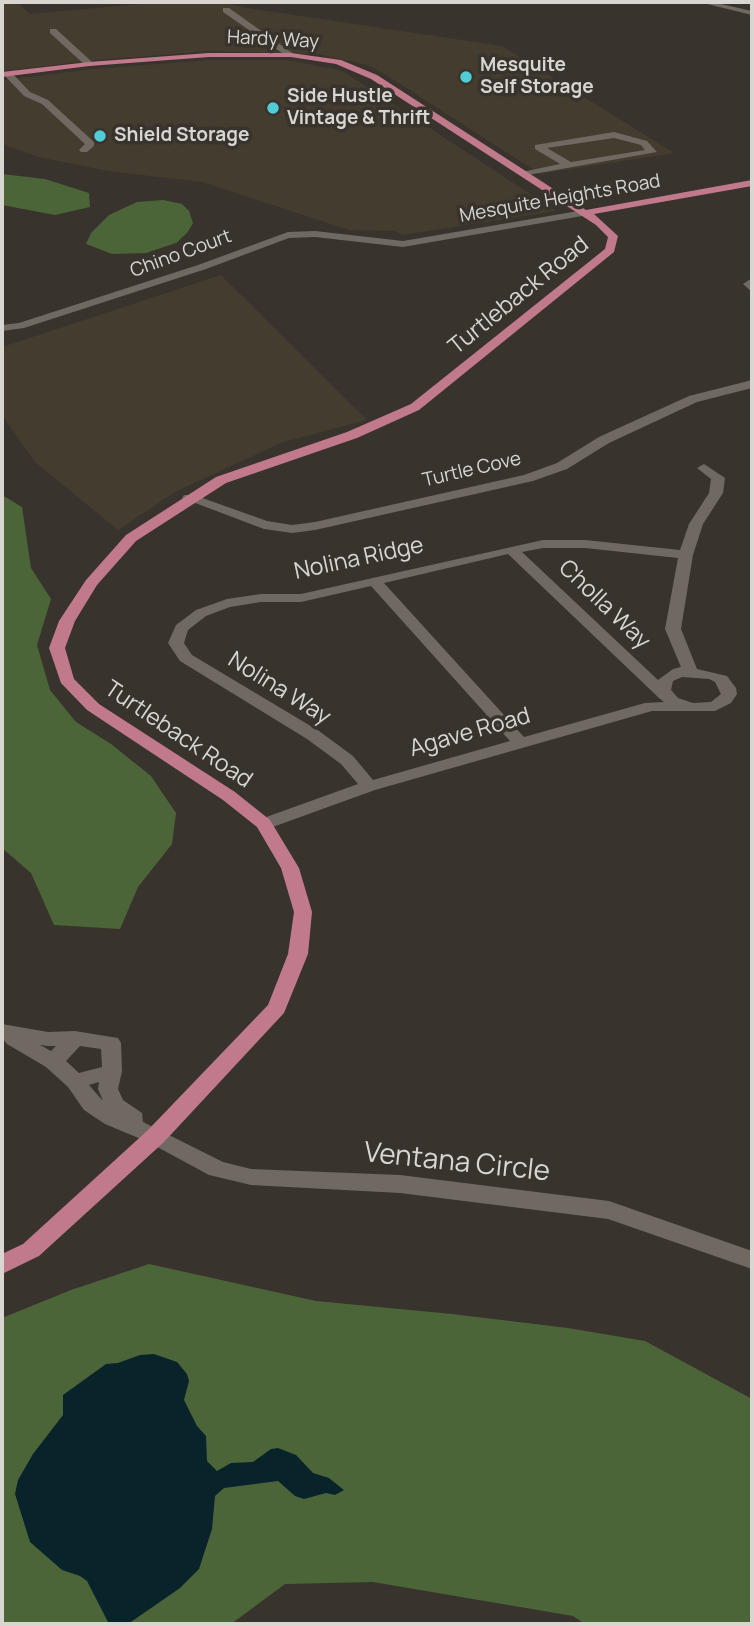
<!DOCTYPE html>
<html>
<head>
<meta charset="utf-8">
<style>
  body { margin:0 }
  #map { position:relative; width:754px; height:1626px; overflow:hidden; background:#38332c; font-family:Manrope,sans-serif }
  canvas { display:block }
  .frame { position:absolute; inset:0; border:4px solid #d9d6d2; pointer-events:none }
</style>
</head>
<body>
<div id="map">
<canvas width="754" height="1626"></canvas>
<div class="frame"></div>
</div>
<script>
const context = document.querySelector('canvas').getContext('2d');
context.lineJoin = 'round';
function fillPath(path, color) { context.fillStyle = color; context.fill(path, 'evenodd'); }
const toPath = rows => new Path2D(rows.map(r => 'M' + r).join(''));
function strokePath(path, color, width, dash) { context.strokeStyle = color; context.lineWidth = width; context.lineCap = dash ? 'butt' : 'round'; context.setLineDash(dash || []); context.stroke(path); }
function label(font, color, halo, rows, align = 'center') {
  context.font = font + ' Manrope,sans-serif'; context.lineWidth = 7; context.setLineDash([]); context.textBaseline = 'middle'; context.strokeStyle = halo; context.fillStyle = color; for (const [text, x, y, turn = 0] of rows) {
    context.save(); context.translate(x, y); context.rotate((+turn || 0) * Math.PI / 180); context.textAlign = isNaN(turn) ? turn : align; if (halo) context.strokeText(text, 0, 0); context.fillText(text, 0, 0); context.restore();
  }
}
fillPath(toPath([
  [2,2,17,2,30,14,163,2,225,2,241,7,502,46,674,153,540,174,386,75,367,65,318,54,208,51,86,61,2,71],
  [210,60,288,60,343,71,556,211,403,235,395,231,349,230,202,182,108,171,38,157,2,144,2,80,93,69],
  [221,275,367,420,283,442,175,492,118,530,35,462,2,415,2,347]
]), '#453c30');
fillPath(toPath([
  [2,174,45,179,89,193,90,207,55,215,2,205],
  [163,200,182,204,189,211,193,223,187,233,176,243,146,253,112,254,86,244,91,233,109,215,137,202],
  [2,495,22,507,31,568,51,599,37,645,50,690,76,722,111,744,151,776,176,813,172,844,138,887,120,929,54,925,31,873,2,848],
  [149,1264,316,1301,452,1314,568,1328,645,1341,752,1399,752,1624,585,1624,573,1616,373,1582,285,1584,231,1624,2,1624,2,1318,71,1290]
]), '#4c6538');
fillPath(toPath([
  [154,1354,177,1362,187,1374,189,1381,184,1400,197,1426,206,1436,207,1461,217,1471,231,1463,253,1462,271,1449,278,1448,296,1455,313,1473,329,1478,344,1490,335,1495,326,1493,304,1499,295,1496,278,1481,224,1488,215,1496,212,1529,199,1569,180,1588,128,1624,109,1624,87,1581,80,1576,62,1570,30,1542,15,1494,18,1480,33,1454,63,1415,63,1395,106,1364,118,1363,140,1355]
]), '#082329');
fillPath(toPath([
  [699,2,712,2,752,11,752,15,699,2],
  [223,8,229,8,295,55,288,57,223,12,223,8],
  [50,29,56,29,92,62,92,66,86,66,50,33,50,29],
  [5,72,11,72,30,92,48,100,94,142,94,146,87,152,81,152,79,150,85,144,42,104,24,96,5,76,5,72],
  [614,132,647,141,657,152,522,176,517,173,560,164,535,149,535,145,614,132],
  [614,138,641,145,645,150,571,162,547,148,614,138],
  [584,210,589,213,588,215,403,247,315,237,289,238,206,269,24,328,2,331,2,325,19,323,198,265,288,232,315,231,403,241,584,210],
  [752,278,752,292,743,284,752,278],
  [752,380,752,388,697,402,609,443,567,469,533,481,315,530,292,533,264,529,182,498,184,495,194,495,267,521,292,525,315,522,524,475,557,463,599,437,689,396,752,380],
  [704,464,725,478,723,493,703,524,693,555,681,629,697,669,727,676,736,688,737,694,731,703,715,711,652,711,375,790,270,828,258,828,255,824,258,820,358,784,341,764,307,739,180,661,168,643,176,625,196,610,227,599,261,594,301,594,543,540,585,540,680,550,689,524,709,493,711,479,697,468,704,464],
  [543,548,585,548,678,558,665,629,681,667,673,669,658,680,522,552,543,548],
  [508,554,659,698,664,702,645,703,524,737,384,583,508,554],
  [371,586,510,741,373,780,353,756,319,731,192,655,184,643,188,630,206,616,230,607,261,602,301,602,371,586],
  [682,677,709,679,715,682,721,694,711,702,693,703,678,698,671,690,673,681,682,677],
  [2,1024,48,1032,75,1031,118,1038,121,1043,122,1071,118,1089,123,1100,142,1113,143,1122,223,1162,251,1169,400,1175,609,1201,752,1251,752,1269,608,1219,400,1193,251,1185,209,1175,148,1142,105,1124,84,1110,68,1087,46,1067,7,1044,2,1038,2,1024],
  [40,1045,48,1046,56,1046,51,1051,40,1045],
  [80,1046,101,1049,102,1067,79,1073,66,1061,80,1046],
  [99,1082,98,1089,103,1101,89,1085,99,1082]
]), '#6f6962');
fillPath(toPath([
  [209,53,291,53,341,60,377,75,586,210,752,180,752,186,594,214,618,236,614,252,419,410,357,438,226,483,136,541,97,585,75,621,65,648,74,679,99,704,235,792,270,820,299,868,312,912,308,954,284,1013,164,1142,39,1256,2,1274,2,1254,23,1244,148,1130,268,1005,288,954,294,912,281,868,257,827,223,800,87,710,61,683,49,648,59,621,86,580,126,535,216,477,347,432,411,404,605,249,608,237,596,225,371,79,336,64,291,57,209,57,89,66,2,77,2,72,89,62,209,53]
]), '#c17a8b');
for (const [x, y, r, color] of [
  [466,77,7,"#51ccd4"],
  [273,108,7,"#51ccd4"],
  [100,136,7,"#51ccd4"]
]) { const dot = new Path2D(); dot.arc(x, y, r, 0, 2 * Math.PI); context.fillStyle = color; context.fill(dot); strokePath(dot, '#38332c', 2.5); }
label('19px', '#d9d6d2', '#38332c', [
  ["Hardy Way",273,40,3],
  ["Mesquite Heights Road",560,199,-10],
  ["Chino Court",181,254,-20],
  ["Turtle Cove",472,470,-13]
]);
label('bold 19px', '#d9d6d2', '#38332c', [
  ["Mesquite",480,66],
  ["Self Storage",480,88],
  ["Side Hustle",287,97],
  ["Vintage & Thrift",287,119],
  ["Shield Storage",114,136]
], 'left');
label('23px', '#d9d6d2', '#38332c', [
  ["Turtleback Road",519,296,-39],
  ["Nolina Ridge",359,559,-12],
  ["Cholla Way",604,605,44],
  ["Nolina Way",279,689,32],
  ["Agave Road",470,733,-16],
  ["Turtleback Road",178,735,34]
]);
label('28px', '#d9d6d2', '#38332c', [
  ["Ventana Circle",457,1163,6]
]);
</script>
</body>
</html>
